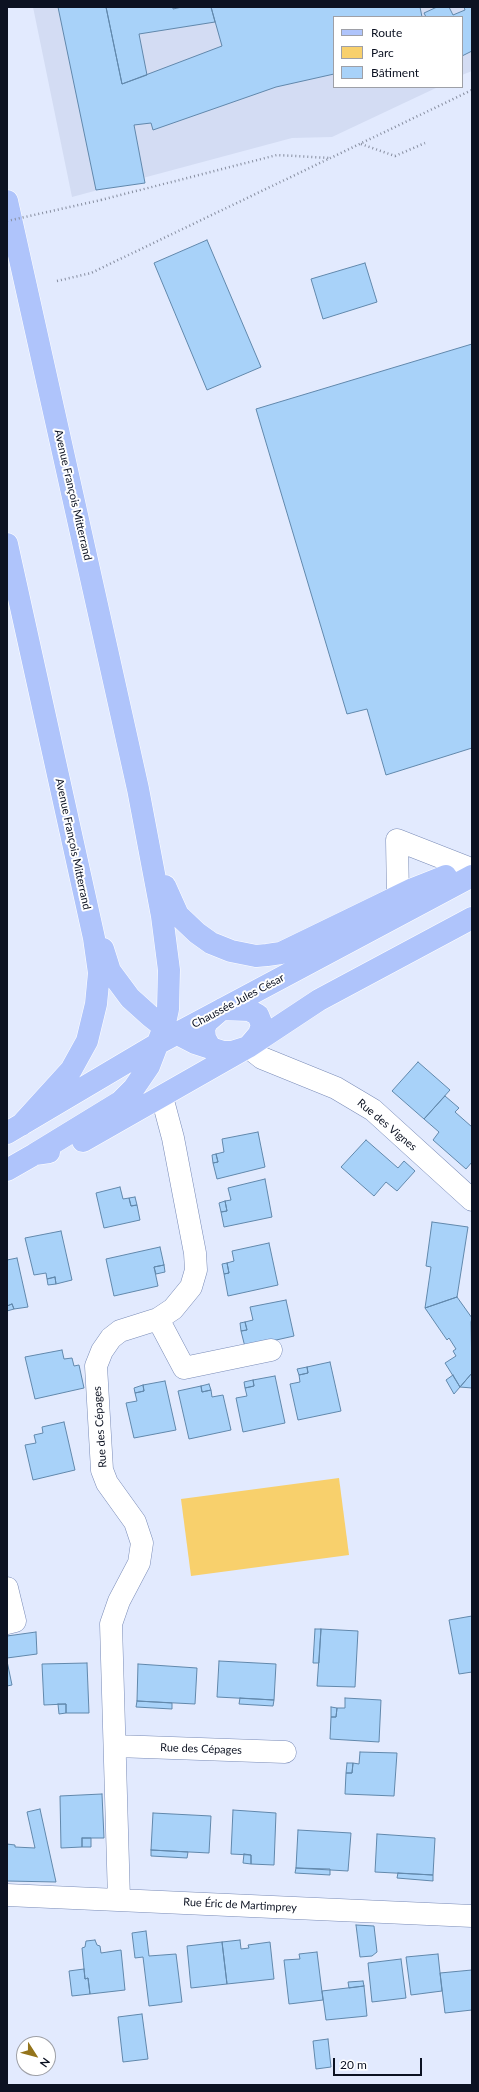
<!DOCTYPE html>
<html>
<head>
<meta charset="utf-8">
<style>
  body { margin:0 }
  #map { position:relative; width:479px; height:2092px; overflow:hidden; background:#e2eafe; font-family:Lato,sans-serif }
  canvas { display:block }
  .frame { position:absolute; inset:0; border:8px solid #0c1222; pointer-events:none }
  .legend { position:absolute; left:333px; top:16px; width:130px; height:72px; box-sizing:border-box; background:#fff; border:1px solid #9ea0a7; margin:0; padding:5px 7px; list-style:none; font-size:12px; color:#0c1222 }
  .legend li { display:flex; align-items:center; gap:8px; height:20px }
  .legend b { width:20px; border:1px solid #9ea0a7 }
  .north { position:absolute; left:16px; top:2036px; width:40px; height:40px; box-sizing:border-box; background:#fff; border:1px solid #9ea0a7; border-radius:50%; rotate:126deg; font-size:11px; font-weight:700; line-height:16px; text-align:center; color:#0c1222 }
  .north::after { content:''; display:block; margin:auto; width:14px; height:18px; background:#94741b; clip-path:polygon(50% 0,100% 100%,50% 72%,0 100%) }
  .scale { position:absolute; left:333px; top:2058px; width:89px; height:18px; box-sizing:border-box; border:2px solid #0c1222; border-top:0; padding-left:5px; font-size:12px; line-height:14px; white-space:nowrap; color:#0c1222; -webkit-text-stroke:3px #fff; paint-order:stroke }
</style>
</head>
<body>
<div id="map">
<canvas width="479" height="2092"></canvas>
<div class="frame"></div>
<ul class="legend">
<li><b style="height:5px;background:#afc4fb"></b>Route</li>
<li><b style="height:11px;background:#f8d06c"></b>Parc</li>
<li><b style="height:11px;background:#a8d2f9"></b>Bâtiment</li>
</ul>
<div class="north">N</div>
<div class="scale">20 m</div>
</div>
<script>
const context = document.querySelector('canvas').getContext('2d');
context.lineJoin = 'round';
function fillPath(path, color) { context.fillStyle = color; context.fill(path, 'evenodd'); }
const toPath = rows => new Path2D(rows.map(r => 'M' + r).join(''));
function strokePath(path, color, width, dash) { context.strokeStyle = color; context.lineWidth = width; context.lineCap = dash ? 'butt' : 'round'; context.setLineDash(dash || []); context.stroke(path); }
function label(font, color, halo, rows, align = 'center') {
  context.font = font + ' Lato,sans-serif'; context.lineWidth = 4; context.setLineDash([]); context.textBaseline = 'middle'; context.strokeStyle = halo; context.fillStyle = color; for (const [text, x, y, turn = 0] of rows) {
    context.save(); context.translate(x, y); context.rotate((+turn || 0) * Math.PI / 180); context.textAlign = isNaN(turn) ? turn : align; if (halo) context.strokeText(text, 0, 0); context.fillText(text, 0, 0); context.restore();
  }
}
fillPath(toPath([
  [33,7,472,7,472,71,462,75,462,17,334,17,334,87,438,87,332,137,292,138,72,197]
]), '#d3dcf3');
fillPath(toPath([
  [339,1478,349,1555,191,1576,181,1499]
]), '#f8d06c');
const building = toPath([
  [58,7,106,7,122,84,222,46,211,7,420,7,422,17,334,17,334,74,276,87,153,130,151,123,134,125,145,183,96,190,58,7],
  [106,7,173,7,173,9,182,7,211,7,215,22,139,34,147,75,122,84,106,7],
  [437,7,449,7,453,15,465,10,464,7,472,7,472,51,462,56,462,17,426,17,424,13,437,7],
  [207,240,261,367,207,390,154,263,207,240],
  [365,263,377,302,323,319,311,279,365,263],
  [472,344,472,748,386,775,367,709,347,714,256,409,472,344],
  [418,1062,450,1090,424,1119,392,1091,418,1062],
  [445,1096,459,1108,455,1112,472,1127,472,1162,466,1169,433,1140,439,1132,424,1119,445,1096],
  [258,1132,265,1167,217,1179,213,1163,218,1162,216,1154,224,1152,222,1139,258,1132],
  [366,1140,398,1168,404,1161,415,1171,397,1191,386,1182,374,1196,341,1167,366,1140],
  [216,1154,218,1162,213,1163,212,1155,216,1154],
  [265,1179,272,1217,224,1227,221,1212,227,1211,225,1201,231,1200,228,1188,265,1179],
  [120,1187,123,1199,129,1198,131,1206,137,1205,140,1220,104,1228,96,1193,120,1187],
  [135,1197,137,1205,131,1206,129,1198,135,1197],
  [225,1201,227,1211,221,1212,219,1203,225,1201],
  [432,1222,468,1227,457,1297,425,1308,431,1267,426,1266,432,1222],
  [61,1231,72,1280,56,1284,55,1277,47,1279,46,1273,34,1275,25,1238,61,1231],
  [269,1243,278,1285,228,1296,224,1274,229,1273,227,1263,234,1261,232,1251,269,1243],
  [160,1247,164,1265,154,1267,158,1286,114,1296,106,1259,160,1247],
  [17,1258,28,1307,14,1309,12,1304,7,1306,7,1260,17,1258],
  [227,1263,229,1273,224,1274,222,1264,227,1263],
  [164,1265,165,1272,156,1274,154,1267,164,1265],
  [55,1277,56,1284,48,1285,47,1279,55,1277],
  [457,1297,472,1318,471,1322,472,1373,460,1387,445,1363,456,1356,453,1351,456,1349,449,1338,447,1340,425,1308,457,1297],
  [286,1300,294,1336,245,1347,241,1331,247,1330,245,1322,253,1320,250,1307,286,1300],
  [12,1304,14,1309,7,1311,7,1306,12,1304],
  [245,1322,247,1330,241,1331,240,1323,245,1322],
  [62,1350,64,1359,72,1358,74,1366,79,1365,84,1388,35,1399,25,1357,62,1350],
  [330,1362,341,1411,298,1420,290,1384,300,1382,299,1375,308,1373,307,1367,330,1362],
  [307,1367,308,1373,299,1375,297,1369,307,1367],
  [472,1373,472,1388,460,1387,472,1373],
  [453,1375,460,1387,454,1394,446,1380,453,1375],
  [275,1376,285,1423,243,1432,236,1398,247,1396,245,1388,254,1386,253,1380,275,1376],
  [253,1380,254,1386,245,1388,244,1382,253,1380],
  [165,1381,176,1430,134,1438,126,1403,137,1401,135,1393,144,1391,143,1385,165,1381],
  [209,1384,211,1390,202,1392,201,1386,209,1384],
  [143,1385,144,1391,135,1393,134,1388,143,1385],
  [201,1386,202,1392,211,1390,212,1397,223,1395,231,1430,189,1439,178,1391,201,1386],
  [64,1422,75,1470,33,1480,25,1445,36,1443,34,1435,43,1433,42,1427,64,1422],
  [472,1616,472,1672,459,1674,449,1620,472,1616],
  [315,1629,321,1629,319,1663,313,1663,315,1629],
  [321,1629,358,1631,355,1687,317,1686,321,1629],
  [36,1632,37,1654,7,1658,7,1636,36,1632],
  [7,1661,12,1685,7,1686,7,1661],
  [219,1661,276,1664,274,1700,217,1697,219,1661],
  [87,1663,89,1713,66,1713,66,1704,44,1705,42,1664,87,1663],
  [138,1664,197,1668,195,1704,137,1701,138,1664],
  [240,1698,274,1700,273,1706,239,1704,240,1698],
  [345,1698,381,1700,379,1742,330,1739,331,1717,336,1717,337,1708,345,1708,345,1698],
  [137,1701,172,1703,172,1709,136,1707,137,1701],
  [58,1704,66,1704,66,1713,59,1714,58,1704],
  [331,1707,337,1708,336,1717,331,1717,331,1707],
  [360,1752,397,1753,394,1796,345,1794,346,1773,352,1773,353,1763,359,1764,360,1752],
  [347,1763,353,1763,352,1773,346,1773,347,1763],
  [102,1794,104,1838,82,1838,82,1847,61,1848,60,1796,102,1794],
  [40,1809,56,1882,7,1881,7,1844,15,1845,15,1847,35,1848,27,1812,40,1809],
  [233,1810,276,1813,274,1865,251,1864,251,1855,231,1854,233,1810],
  [153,1813,211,1816,209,1853,151,1850,153,1813],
  [298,1830,351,1833,348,1871,296,1868,298,1830],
  [377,1834,435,1838,433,1875,375,1872,377,1834],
  [82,1838,91,1838,91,1847,82,1847,82,1838],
  [151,1850,188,1852,187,1858,151,1856,151,1850],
  [244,1854,251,1855,251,1864,243,1863,244,1854],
  [296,1868,330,1869,330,1875,295,1873,296,1868],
  [398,1873,433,1875,433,1881,397,1878,398,1873],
  [356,1925,374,1926,377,1952,372,1956,360,1957,356,1925],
  [146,1931,149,1956,176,1954,182,2002,149,2006,143,1957,135,1958,132,1933,146,1931],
  [95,1940,97,1945,100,1946,101,1953,121,1950,125,1990,90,1994,88,1978,85,1979,82,1948,85,1947,86,1941,95,1940],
  [240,1940,241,1949,249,1948,248,1945,270,1942,274,1979,227,1984,222,1942,240,1940],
  [222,1942,227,1984,191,1988,187,1946,222,1942],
  [317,1952,323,2000,289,2004,284,1960,300,1959,299,1954,317,1952],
  [438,1954,442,1991,411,1995,406,1957,438,1954],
  [401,1959,406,1998,372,2002,368,1963,401,1959],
  [84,1969,85,1979,88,1978,90,1994,72,1996,69,1971,84,1969],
  [472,1970,472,2010,445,2013,440,1973,472,1970],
  [363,1981,364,1986,349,1988,348,1982,363,1981],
  [364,1986,367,2016,326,2020,322,1991,364,1986],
  [142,2014,148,2059,123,2062,118,2017,142,2014],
  [328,2039,331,2067,316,2069,313,2041,328,2039]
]);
fillPath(building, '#a8d2f9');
strokePath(building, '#6188ac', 1);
const minor = toPath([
  [398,897,397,840,466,867],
  [248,1047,262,1058,336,1088,373,1110,472,1200],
  [158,1319,184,1368,271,1350],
  [7,1588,15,1621,7,1623],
  [116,1746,285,1752],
  [7,1895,472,1916],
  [119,1899,111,1624,119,1601,139,1563,142,1543,135,1522,107,1483,102,1470,96,1366,102,1351,111,1338,120,1331,158,1319,173,1309,191,1287,196,1270,195,1253,173,1138,162,1097]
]);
const major = toPath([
  [7,201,138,789,162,916,169,970,168,1009,164,1027,149,1066,134,1088,120,1102,35,1154],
  [7,544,94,938,99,973,96,1004,87,1041,71,1070,21,1125],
  [165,886,178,915,197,933,211,943,231,951,256,956,267,955,281,953,413,889,446,876],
  [103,949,110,971,130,998,150,1016,164,1027,195,1043,223,1052,232,1052,248,1047,259,1034,262,1025,258,1015,249,1010,222,1009,207,1022,204,1029,205,1038,210,1047],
  [7,1133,159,1043,472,876],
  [83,1141,248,1047,319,1000,472,918],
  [7,1170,35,1154,49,1152]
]);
strokePath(minor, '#798bb7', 23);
strokePath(major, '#fff', 23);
strokePath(toPath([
  [361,144,395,156,425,143],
  [101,200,277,155,330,158],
  [57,281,91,273,472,90]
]), '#868d9f', 2.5, [1, 3]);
strokePath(minor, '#fff', 22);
strokePath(major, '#afc4fb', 22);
strokePath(toPath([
  [7,221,101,200]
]), '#868d9f', 2.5, [1, 3]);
label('11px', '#0c1222', '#fff', [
  ["Avenue François Mitterrand",73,495,77],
  ["Avenue François Mitterrand",73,844,78],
  ["Chaussée Jules César",238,1001,-28],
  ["Rue des Vignes",387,1125,40],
  ["Rue des Cépages",100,1427,-94],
  ["Rue des Cépages",201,1749,2],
  ["Rue Éric de Martimprey",240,1905,3]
]);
</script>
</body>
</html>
